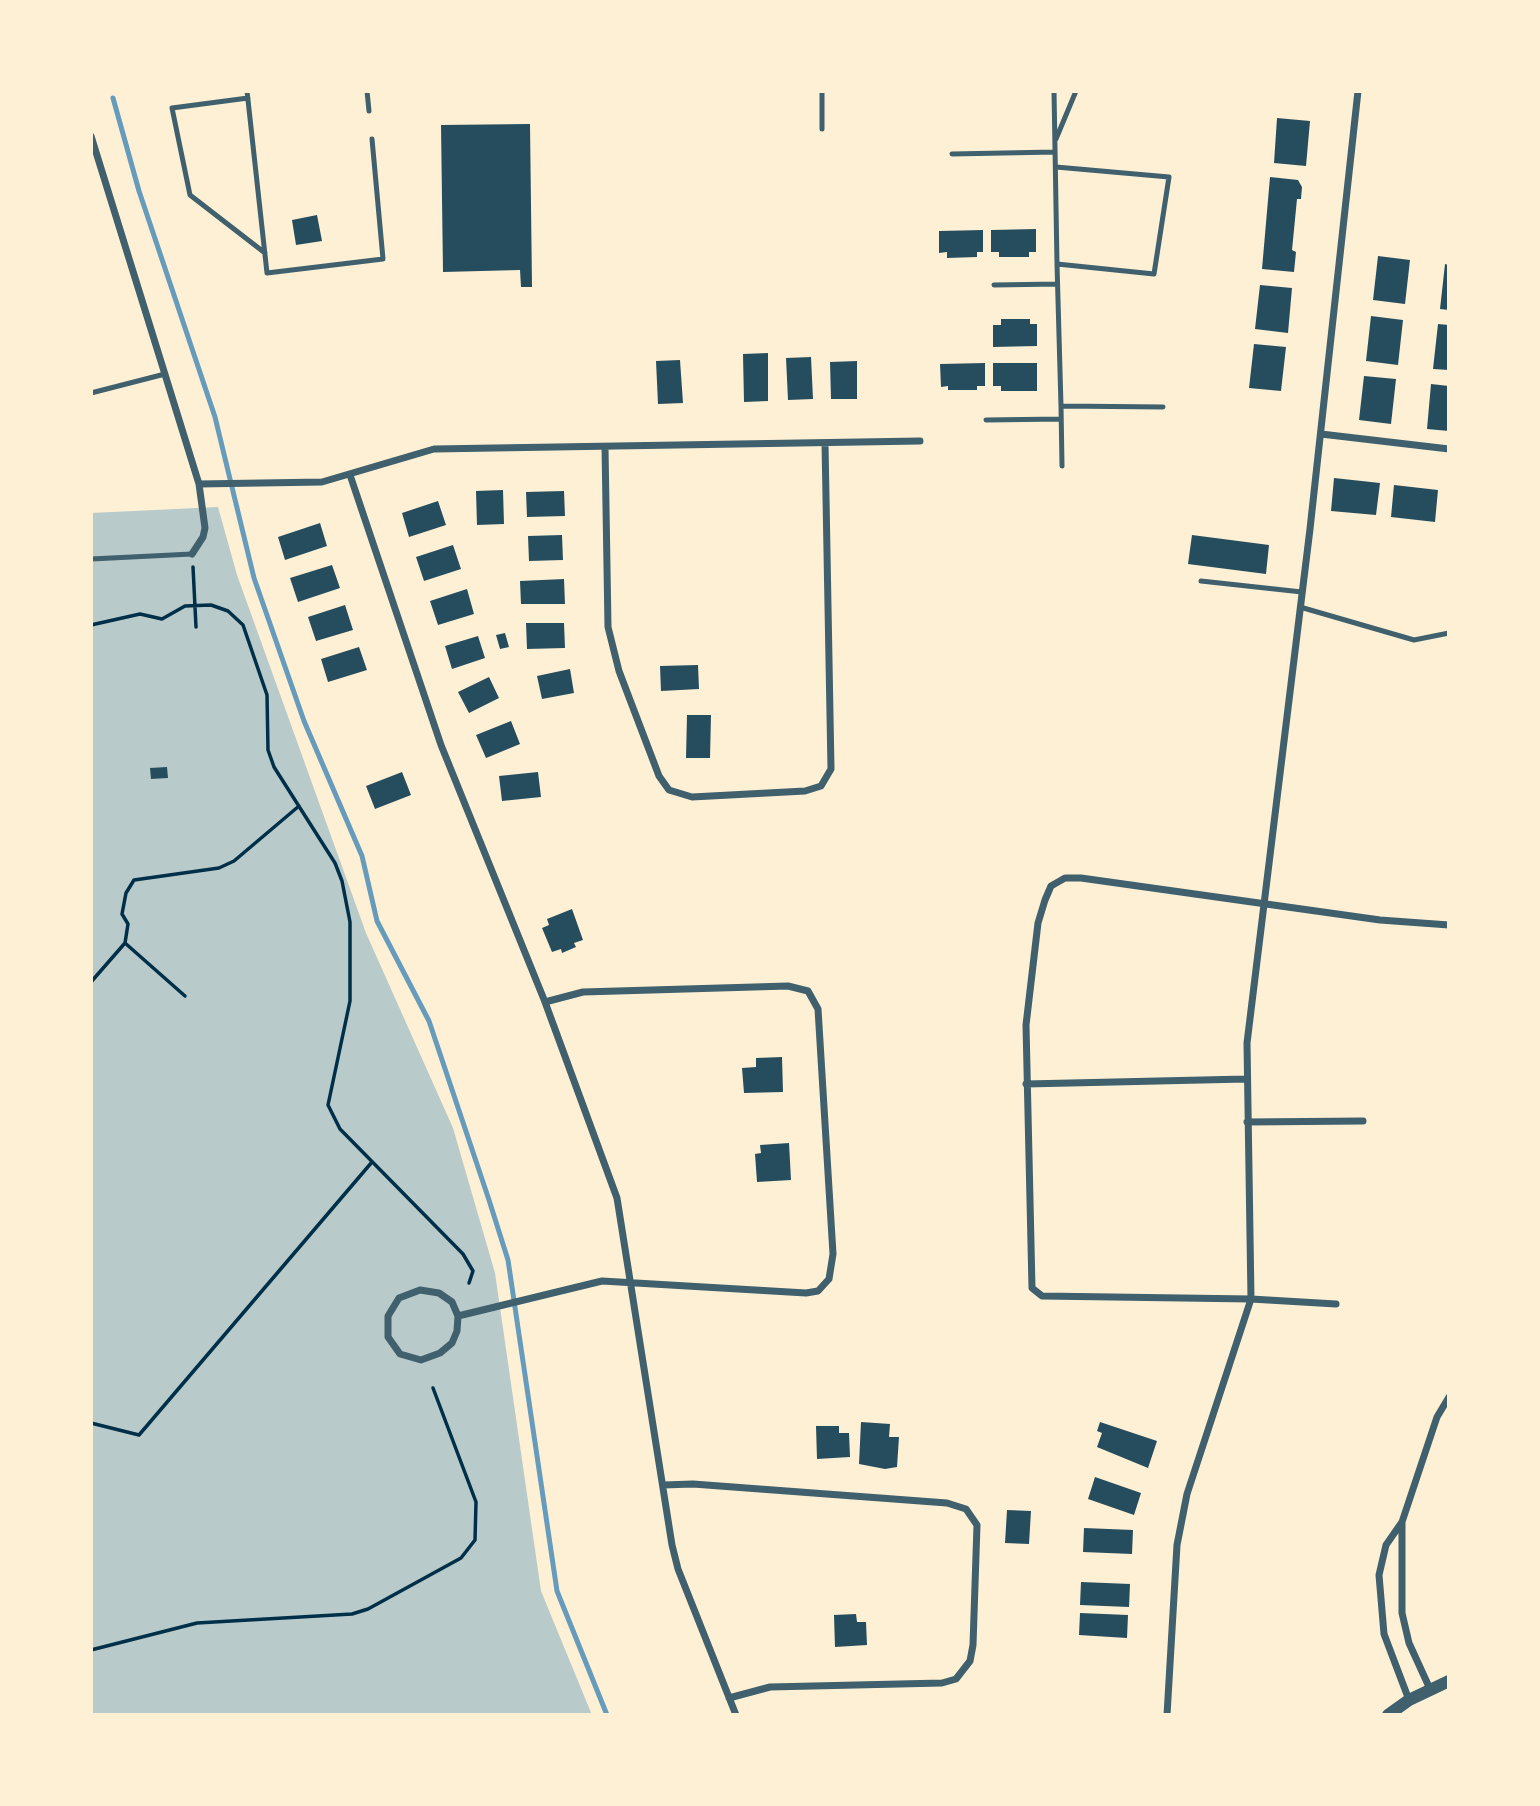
<!DOCTYPE html>
<html>
<head>
<meta charset="utf-8">
<style>
  body { margin:0 }
  #map { position:relative; width:1540px; height:1806px; overflow:hidden; background:#fdf0d5; font-family:"Asap Condensed",sans-serif }
  canvas { display:block }
  .frame { position:absolute; inset:0; border:93px solid #fdf0d5; pointer-events:none }
</style>
</head>
<body>
<div id="map">
<canvas width="1540" height="1806"></canvas>
<div class="frame"></div>
</div>
<script>
const context = document.querySelector('canvas').getContext('2d');
context.lineJoin = 'round';
function fillPath(path, color) { context.fillStyle = color; context.fill(path, 'evenodd'); }
const toPath = rows => new Path2D(rows.map(r => 'M' + r).join(''));
function strokePath(path, color, width, dash) { context.strokeStyle = color; context.lineWidth = width; context.lineCap = dash ? 'butt' : 'round'; context.setLineDash(dash || []); context.stroke(path); }
fillPath(toPath([
  [218,507,237,575,366,933,453,1128,495,1273,541,1591,592,1715,91,1715,91,513]
]), '#b9caca');
strokePath(toPath([
  [113,98,139,191,215,417,254,578,304,721,362,856,377,921,429,1021,489,1200,508,1260,557,1591,607,1715]
]), '#669bbc', 5);
fillPath(toPath([
  [1277,118,1310,121,1306,166,1274,163],
  [530,124,532,287,521,287,520,270,443,272,441,125],
  [1270,177,1298,180,1302,187,1301,199,1297,199,1292,250,1296,252,1294,272,1262,269],
  [317,215,322,241,296,245,292,220],
  [1036,229,1036,252,1029,252,1029,257,999,257,999,252,991,252,991,230],
  [983,230,983,252,977,252,977,257,947,258,947,252,939,253,939,231],
  [1378,256,1410,260,1405,304,1373,300],
  [1445,264,1449,265,1449,310,1440,309],
  [1260,285,1292,288,1288,333,1255,329],
  [1371,316,1403,320,1398,365,1366,361],
  [1001,319,1030,319,1030,324,1037,324,1037,346,993,347,993,325,1001,325],
  [1438,324,1449,325,1449,370,1433,369],
  [1254,344,1286,347,1281,391,1249,388],
  [768,353,768,401,744,402,743,354],
  [811,357,813,399,788,400,786,358],
  [680,360,683,403,658,404,656,361],
  [857,361,857,399,831,399,830,362],
  [985,363,985,386,977,386,977,390,948,390,948,386,941,387,940,364],
  [993,363,1037,363,1037,391,1001,391,1001,386,993,386],
  [1364,376,1396,379,1391,424,1359,420],
  [1431,384,1449,386,1449,431,1427,429],
  [1334,478,1380,483,1376,515,1331,511],
  [1394,485,1438,490,1435,522,1391,517],
  [503,490,504,524,477,525,476,491],
  [564,491,565,516,527,517,526,492],
  [438,501,446,525,409,537,402,513],
  [320,523,327,546,285,560,278,537],
  [562,535,563,560,529,561,528,536],
  [1192,535,1269,545,1266,574,1188,564],
  [453,545,461,569,424,581,416,557],
  [332,565,340,588,298,602,290,578],
  [564,579,565,604,521,604,520,581],
  [467,589,474,614,438,625,430,601],
  [345,605,353,630,316,641,308,617],
  [526,623,564,623,565,648,527,649],
  [505,633,509,647,500,649,496,635],
  [478,636,485,658,452,669,445,646],
  [359,647,367,670,328,682,321,659],
  [698,665,699,689,661,691,660,666],
  [570,669,574,693,542,699,537,676],
  [489,677,499,698,469,713,458,692],
  [687,715,711,715,710,758,686,758],
  [511,721,520,744,486,758,476,735],
  [167,767,168,778,151,779,150,768],
  [402,772,411,795,375,809,366,786],
  [538,772,541,797,502,801,499,776],
  [572,909,583,940,574,943,576,947,562,953,561,949,552,952,542,928,549,925,547,919],
  [782,1057,783,1092,744,1093,742,1068,756,1067,756,1058],
  [789,1143,791,1180,757,1182,755,1154,761,1153,760,1145],
  [861,1422,890,1424,889,1437,899,1437,897,1467,885,1469,859,1464],
  [1100,1422,1157,1441,1148,1468,1097,1447,1102,1433,1097,1431],
  [816,1426,839,1426,839,1433,849,1433,850,1457,817,1459],
  [1095,1477,1141,1493,1134,1515,1088,1499],
  [1007,1510,1031,1511,1029,1544,1005,1543],
  [1084,1528,1133,1530,1132,1554,1083,1552],
  [1081,1582,1130,1584,1129,1607,1080,1605],
  [1080,1613,1128,1615,1127,1638,1079,1635],
  [856,1614,857,1622,866,1622,867,1645,835,1647,834,1615]
]), '#264d5e');
strokePath(toPath([
  [193,567,196,627],
  [91,625,140,614,162,619,185,606,211,605,228,611,243,625,267,695,268,750,274,767,335,863,342,881,350,922,350,1001,328,1105,340,1129,463,1254,473,1271,469,1283],
  [125,943,128,924,122,914,126,893,134,880,219,868,234,861,299,806],
  [91,982,125,943,185,996],
  [91,1423,139,1435,372,1162],
  [91,1650,197,1623,352,1614,368,1609,461,1558,475,1540,476,1502,433,1388]
]), '#003049', 3.5);
strokePath(toPath([
  [247,91,267,273,383,259,372,139],
  [367,91,369,111],
  [822,91,822,129],
  [1054,91,1057,264,1154,274,1169,177,1056,167],
  [248,98,172,108,190,195,265,253],
  [1056,139,1076,91],
  [952,154,1055,152],
  [1057,264,1061,406,1163,407],
  [994,285,1057,284],
  [91,393,165,374],
  [1061,406,1062,466],
  [986,420,1061,419],
  [91,559,192,554],
  [1201,581,1302,592],
  [1300,607,1414,640,1449,633]
]), '#3f606c', 5);
strokePath(toPath([
  [91,136,199,484,205,528,203,537,192,554],
  [1321,434,1449,449],
  [605,447,608,627,619,671,659,776,669,790,692,797,805,791,821,786,831,769,825,443],
  [350,475,441,745,545,1002,617,1198,672,1545,678,1569,736,1715],
  [199,484,322,482,434,449,920,441],
  [1026,1084,1246,1079],
  [1247,1122,1363,1121],
  [1336,1304,1251,1299,1042,1296,1032,1288,1026,1025,1038,923,1045,900,1051,886,1065,878,1081,878,1380,920,1449,925],
  [458,1316,457,1331,452,1343,440,1353,421,1360,400,1354,388,1337,388,1316,399,1298,420,1290,439,1293,452,1302,458,1316,602,1281,806,1293,818,1291,829,1279,833,1254,818,1009,808,991,788,986,583,992,545,1002],
  [663,1485,693,1484,947,1503,966,1509,977,1525,973,1645,970,1661,956,1679,942,1683,770,1687,729,1698],
  [1402,1522,1402,1613,1409,1643,1430,1689],
  [1409,1700,1384,1634,1379,1575,1386,1545,1402,1522,1437,1417,1449,1397],
  [1167,1715,1177,1545,1187,1494,1251,1299,1247,1043,1310,529,1358,91]
]), '#3f606c', 7);
strokePath(toPath([
  [1388,1715,1409,1700,1449,1681]
]), '#3f606c', 12);
</script>
</body>
</html>
